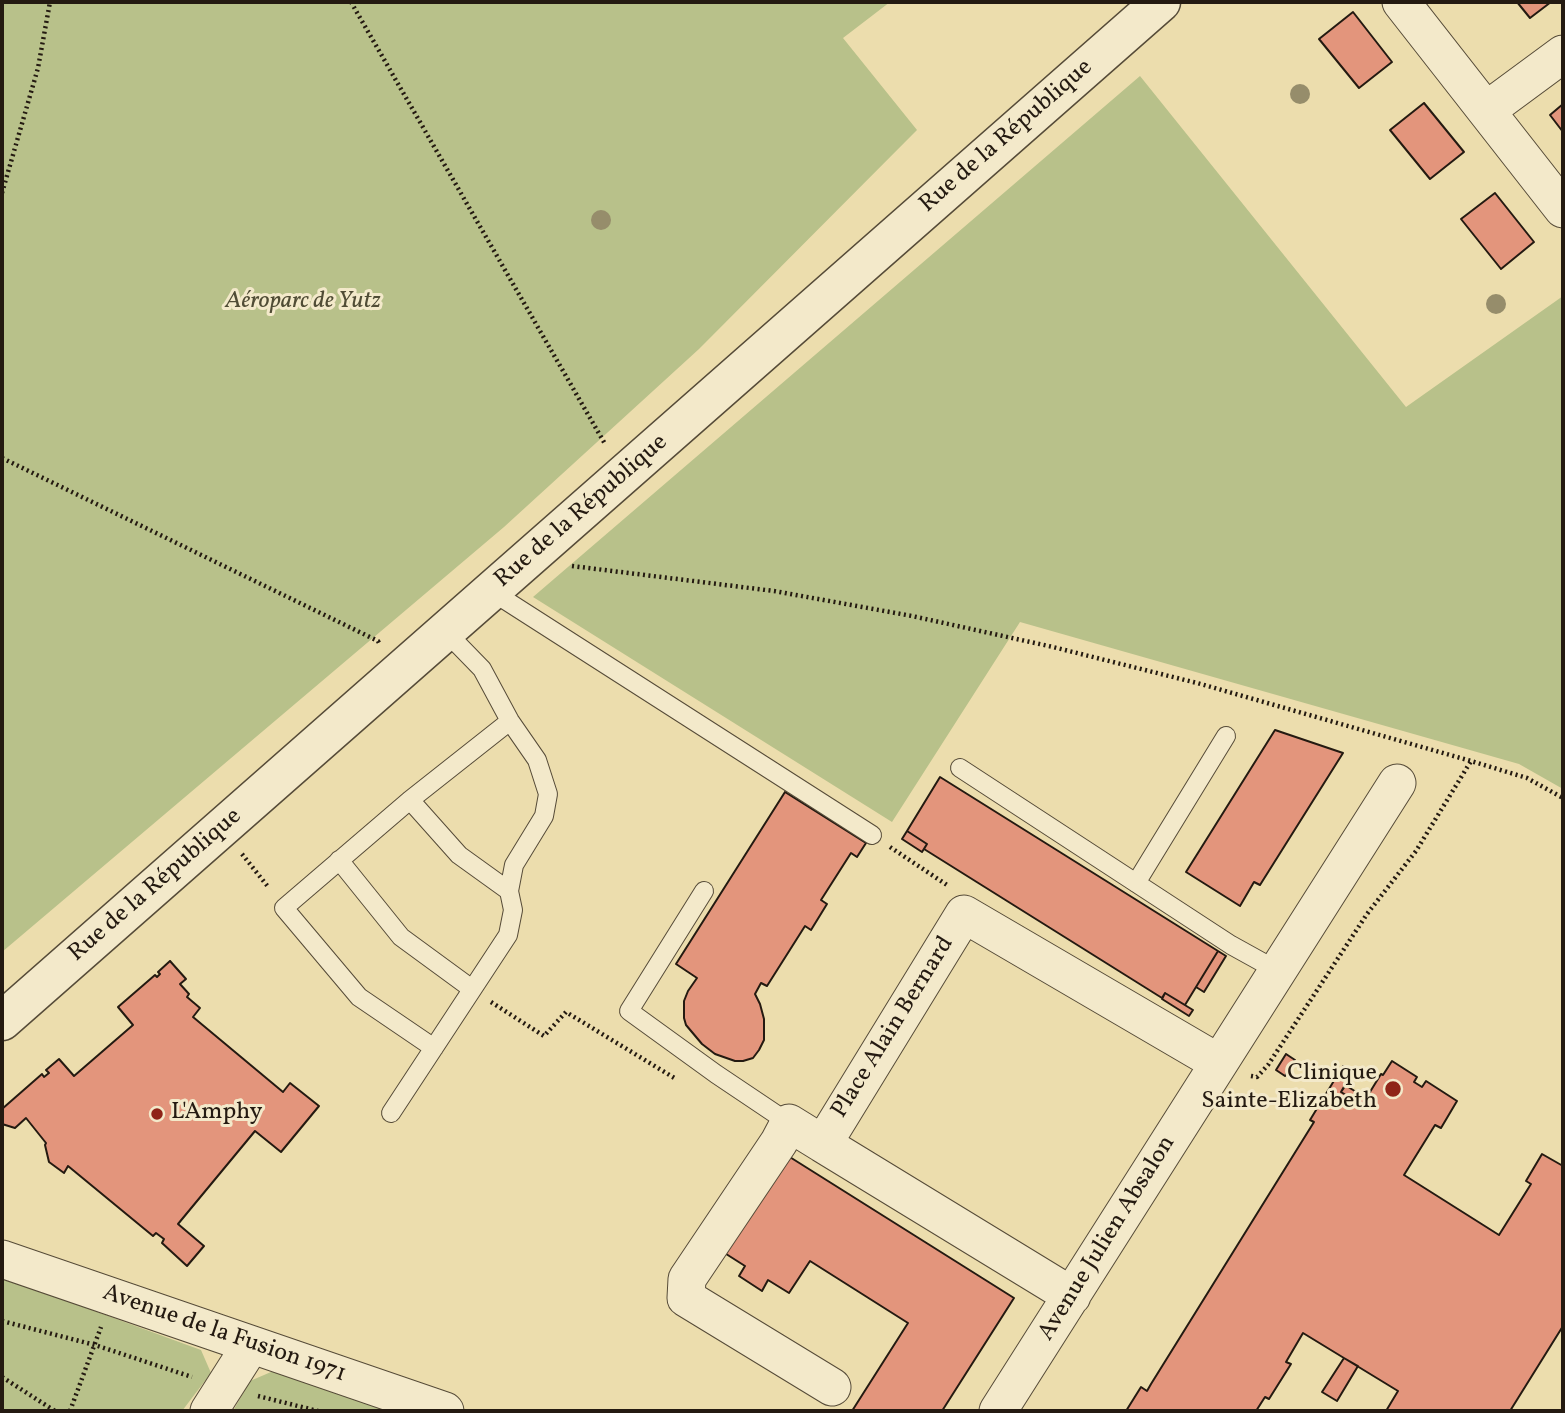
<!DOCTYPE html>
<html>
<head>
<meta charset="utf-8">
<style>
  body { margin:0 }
  #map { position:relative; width:1565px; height:1413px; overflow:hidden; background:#ecddad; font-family:Vollkorn,serif }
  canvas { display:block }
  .frame { position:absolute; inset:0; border:4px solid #241a11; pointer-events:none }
</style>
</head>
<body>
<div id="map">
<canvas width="1565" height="1413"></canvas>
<div class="frame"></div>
</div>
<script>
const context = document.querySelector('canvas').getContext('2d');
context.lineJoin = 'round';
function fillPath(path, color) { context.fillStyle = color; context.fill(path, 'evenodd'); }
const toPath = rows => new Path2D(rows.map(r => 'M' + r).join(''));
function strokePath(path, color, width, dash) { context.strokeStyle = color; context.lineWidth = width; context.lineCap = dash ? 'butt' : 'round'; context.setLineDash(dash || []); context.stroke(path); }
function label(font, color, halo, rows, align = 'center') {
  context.font = font + ' Vollkorn,serif'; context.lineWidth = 6; context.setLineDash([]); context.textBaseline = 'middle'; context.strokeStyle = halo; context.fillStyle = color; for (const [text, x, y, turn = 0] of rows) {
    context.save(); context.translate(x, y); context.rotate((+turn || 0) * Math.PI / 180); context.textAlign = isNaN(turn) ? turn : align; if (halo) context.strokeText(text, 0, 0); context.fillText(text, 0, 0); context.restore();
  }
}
fillPath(toPath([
  [2,2,890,2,843,38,917,130,699,349,504,527,2,952],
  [1140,76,1406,407,1563,296,1563,789,1519,764,1020,622,892,822,533,597],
  [2,1277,201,1350,211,1373,182,1411,2,1411],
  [278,1369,395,1411,233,1411,250,1381]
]), '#b8c18a');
const building = toPath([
  [1517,2,1551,2,1530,18,1517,2],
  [1353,12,1392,62,1359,88,1319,39,1353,12],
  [1424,103,1464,152,1430,179,1390,130,1424,103],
  [1563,104,1563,132,1550,115,1563,104],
  [1495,193,1534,242,1501,269,1461,219,1495,193],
  [1275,730,1343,753,1260,885,1254,882,1240,906,1186,872,1275,730],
  [940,777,1218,951,1185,1005,1165,993,1162,998,924,849,927,844,907,831,940,777],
  [785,792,866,843,857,857,851,853,821,900,827,904,811,930,805,926,767,986,761,983,755,994,760,1004,764,1019,764,1040,759,1050,753,1058,743,1061,735,1061,715,1054,702,1044,686,1025,684,1018,684,1001,688,991,697,978,676,964,785,792],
  [907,831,927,844,922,852,902,839,907,831],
  [1218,951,1226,956,1204,992,1196,987,1218,951],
  [170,961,186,979,180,984,189,994,187,997,200,1008,193,1017,283,1092,290,1083,319,1106,281,1152,255,1131,178,1224,204,1246,187,1266,162,1243,164,1239,156,1233,153,1236,68,1166,64,1173,49,1162,45,1145,46,1143,26,1118,15,1128,2,1124,2,1109,42,1074,44,1077,49,1073,46,1070,59,1059,74,1076,133,1025,118,1007,155,975,157,977,160,974,158,972,170,961],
  [1165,993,1193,1010,1189,1016,1162,999,1165,993],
  [1286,1054,1295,1060,1285,1076,1276,1070,1286,1054],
  [1392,1061,1417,1077,1414,1082,1422,1087,1426,1081,1457,1101,1441,1128,1435,1125,1404,1175,1499,1235,1531,1184,1526,1181,1542,1154,1563,1166,1563,1326,1510,1411,1386,1411,1398,1391,1303,1333,1286,1362,1291,1364,1269,1399,1265,1397,1256,1411,1126,1411,1141,1387,1147,1391,1151,1384,1314,1122,1310,1120,1343,1066,1354,1073,1341,1092,1362,1105,1381,1074,1383,1075,1392,1061],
  [1345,1085,1366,1098,1362,1105,1341,1092,1345,1085],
  [785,1154,1014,1298,942,1411,852,1411,908,1323,810,1261,789,1293,768,1280,762,1291,739,1276,745,1266,723,1252,785,1154],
  [1344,1358,1358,1366,1337,1401,1322,1392,1344,1358]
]);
fillPath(building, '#e3957c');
strokePath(building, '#241a11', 2);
const service = toPath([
  [491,591,872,835],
  [960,768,1231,945,1278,971],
  [410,800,459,855,509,891],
  [339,860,401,937,472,989],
  [1136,883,1226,736],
  [704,891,629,1011,716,1074,789,1123],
  [434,1048,359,997,284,908,410,800,510,721],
  [391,1113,508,935,513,910,509,891,514,865,544,816,548,794,537,760,510,721,482,669,445,631]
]);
const minor = toPath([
  [1401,2,1563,209],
  [1487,110,1563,54],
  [823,1144,789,1123,779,1142,687,1279,686,1298,832,1387],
  [2,1259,445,1411],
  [1072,1296,823,1144,964,914,1219,1063],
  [209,1411,251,1345],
  [998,1411,1397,783]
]);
const tertiary = toPath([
  [2,1021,1161,2]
]);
strokePath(service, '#564b38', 20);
strokePath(minor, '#564b38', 39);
strokePath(tertiary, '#564b38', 41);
strokePath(toPath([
  [351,2,605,444],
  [2,193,38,68,50,2],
  [2,458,378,641,380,645],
  [572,566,774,591,912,616,1053,647,1197,683,1471,761,1527,778,1563,798],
  [890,847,947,885],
  [242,854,269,888],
  [491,1002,544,1036,566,1012,676,1079],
  [1251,1076,1257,1077,1268,1065,1367,914,1416,851,1471,761],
  [2,1321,95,1345,192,1377],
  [2,1377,55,1411],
  [258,1396,318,1411],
  [70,1411,101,1327]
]), '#241a11', 4.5, [2, 3.5]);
strokePath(service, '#f3e9ca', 18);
strokePath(minor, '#f3e9ca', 37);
strokePath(tertiary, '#f3e9ca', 38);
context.fillStyle = '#968d6b';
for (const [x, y] of [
  [1300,94],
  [601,220],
  [1496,304]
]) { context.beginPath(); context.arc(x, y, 10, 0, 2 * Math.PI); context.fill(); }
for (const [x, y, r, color] of [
  [1393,1089,9,"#8f2418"],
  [157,1114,7,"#8f2418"]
]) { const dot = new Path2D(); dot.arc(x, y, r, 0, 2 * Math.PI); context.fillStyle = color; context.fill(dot); strokePath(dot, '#f3e9ca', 2.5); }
label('24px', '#241a11', '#f3e9ca', [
  ["Rue de la République",1007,137,-41],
  ["Rue de la République",582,512,-41],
  ["Rue de la République",156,886,-41],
  ["Place Alain Bernard",894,1028,-58],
  ["Avenue Julien Absalon",1108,1239,-58],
  ["Avenue de la Fusion 1971",224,1335,19]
]);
label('italic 24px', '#504c35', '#f3e9ca', [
  ["Aéroparc de Yutz",303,303]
]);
label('24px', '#241a11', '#f3e9ca', [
  ["Clinique",1377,1075],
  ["Sainte-Elizabeth",1377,1103],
  ["L'Amphy",171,1114,"left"]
], 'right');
</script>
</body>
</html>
